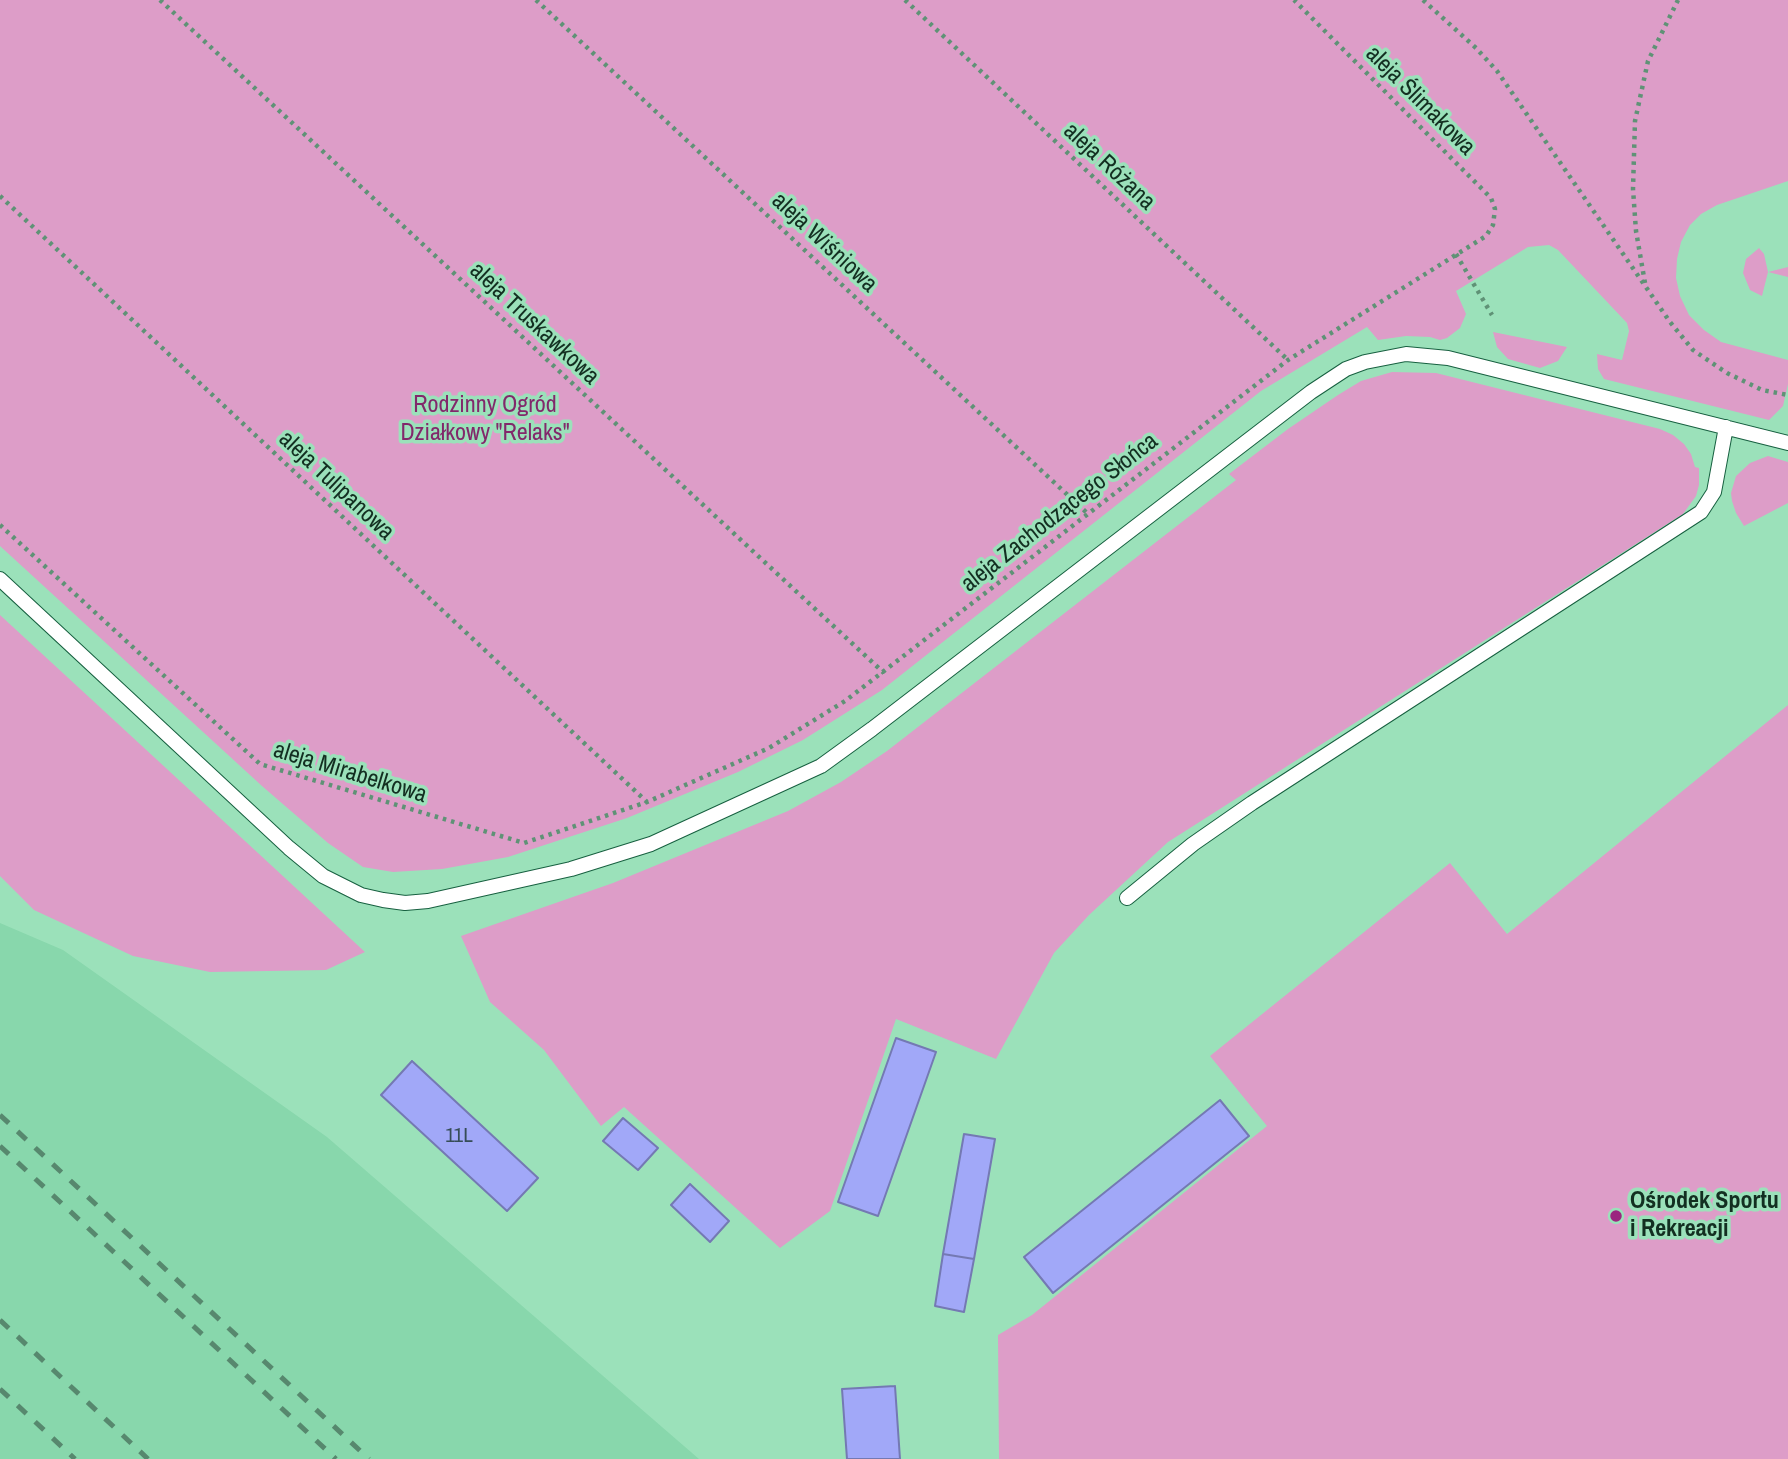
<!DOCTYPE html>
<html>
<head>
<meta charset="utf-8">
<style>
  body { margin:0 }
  canvas { display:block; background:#9be1ba }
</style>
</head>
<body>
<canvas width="1788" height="1459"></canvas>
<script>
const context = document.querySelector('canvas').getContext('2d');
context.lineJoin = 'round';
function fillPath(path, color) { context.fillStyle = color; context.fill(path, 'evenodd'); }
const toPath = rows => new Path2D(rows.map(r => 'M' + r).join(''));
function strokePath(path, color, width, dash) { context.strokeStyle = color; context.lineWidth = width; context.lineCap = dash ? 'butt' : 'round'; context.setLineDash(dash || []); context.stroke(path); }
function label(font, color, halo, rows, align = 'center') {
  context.font = font + ' "Archivo Narrow",sans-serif'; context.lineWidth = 7; context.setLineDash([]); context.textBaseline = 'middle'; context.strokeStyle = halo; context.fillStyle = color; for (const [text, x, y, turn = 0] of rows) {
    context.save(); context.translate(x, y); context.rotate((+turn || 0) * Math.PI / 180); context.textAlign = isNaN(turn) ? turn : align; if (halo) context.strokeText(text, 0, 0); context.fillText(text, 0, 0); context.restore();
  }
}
fillPath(toPath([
  [0,923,63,950,327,1137,699,1459,0,1459]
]), '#88d7ac');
fillPath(toPath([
  [0,0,1788,0,1788,181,1717,205,1701,214,1690,225,1681,242,1677,259,1676,278,1680,296,1689,315,1704,330,1721,342,1788,360,1788,384,1783,406,1769,420,1604,379,1598,369,1597,354,1622,360,1629,331,1627,323,1558,250,1549,245,1528,247,1456,291,1466,314,1460,328,1447,338,1440,340,1430,337,1406,336,1378,340,1367,327,1261,391,882,690,803,740,738,772,627,818,508,857,442,869,393,872,363,867,328,843,262,786,0,546],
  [1759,248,1764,254,1768,272,1788,267,1788,277,1768,272,1762,296,1750,290,1743,273,1746,259],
  [1493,332,1567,347,1558,361,1540,368,1508,359,1497,347],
  [1392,372,1436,373,1660,429,1673,435,1684,444,1691,454,1695,467,1699,468,1699,485,1696,496,1683,514,1168,842,1089,915,1054,953,996,1059,896,1019,830,1211,780,1248,624,1107,601,1126,544,1050,490,1002,461,936,613,883,788,811,841,782,887,751,1236,480,1229,474,1288,429,1338,395,1361,381],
  [1768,456,1788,462,1788,503,1744,526,1736,513,1732,501,1731,493,1736,476,1750,463],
  [0,615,258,853,365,952,326,970,210,972,133,956,34,910,0,876],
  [1788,705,1788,1459,999,1459,998,1335,1032,1315,1267,1126,1210,1056,1450,863,1507,934]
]), '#dd9dc8');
const building = toPath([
  [896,1038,936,1052,878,1216,838,1202,896,1038],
  [412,1061,538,1178,507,1211,381,1095,412,1061],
  [1220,1100,1249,1136,1053,1293,1024,1257,1220,1100],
  [623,1118,658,1148,638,1170,603,1141,623,1118],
  [964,1134,995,1139,974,1259,943,1254,964,1134],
  [690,1184,729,1221,710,1242,671,1205,690,1184],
  [943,1254,974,1259,964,1312,935,1306,943,1254],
  [895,1386,900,1459,847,1459,842,1389,895,1386]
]);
fillPath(building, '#a1a8f8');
strokePath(building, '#7479b3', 2);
const lane = toPath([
  [0,579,289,848,323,876,361,895,383,900,405,903,428,901,571,869,651,844,821,766,872,729,1311,392,1346,369,1365,362,1406,354,1448,358,1788,443],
  [1127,898,1193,844,1252,803,1701,512,1714,492,1726,427]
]);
strokePath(lane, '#176040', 16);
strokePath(toPath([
  [160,0,884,673],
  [536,0,1087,513],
  [905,0,1288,360],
  [1423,0,1476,48,1497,71,1670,322,1693,350,1727,373,1762,390,1788,395],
  [0,196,647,802],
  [1456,254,1492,315],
  [1645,283,1636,231,1633,189,1635,121,1648,61,1678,0],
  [0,525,260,764,524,843,647,802,769,748,845,701,1288,360,1486,236,1493,225,1495,209,1491,198,1294,0]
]), '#5f9276', 4.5, [3.5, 5]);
strokePath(lane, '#fff', 14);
strokePath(toPath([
  [0,1115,369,1459],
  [0,1146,336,1459],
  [0,1320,148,1459],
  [0,1389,75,1459]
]), '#57886e', 5, [12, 12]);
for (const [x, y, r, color] of [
  [1616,1216,7,"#9b257f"]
]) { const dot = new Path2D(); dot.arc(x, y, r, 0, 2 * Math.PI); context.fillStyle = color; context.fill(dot); strokePath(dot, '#9be1ba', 2.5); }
label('21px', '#364d57', null, [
  ["11L",459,1136]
]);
label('24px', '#132f21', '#9be1ba', [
  ["aleja Ślimakowa",1420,101,45],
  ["aleja Różana",1109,167,43],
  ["aleja Wiśniowa",824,243,43],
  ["aleja Truskawkowa",534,324,43],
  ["aleja Tulipanowa",336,486,43],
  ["aleja Zachodzącego Słońca",1060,513,-38],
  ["aleja Mirabelkowa",350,773,17]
]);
label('24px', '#82286b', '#9be1ba', [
  ["Rodzinny Ogród",485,406],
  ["Działkowy \"Relaks\"",485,434]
]);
label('bold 24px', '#132f21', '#9be1ba', [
  ["Ośrodek Sportu",1630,1202],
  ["i Rekreacji",1630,1230]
], 'left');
</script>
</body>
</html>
